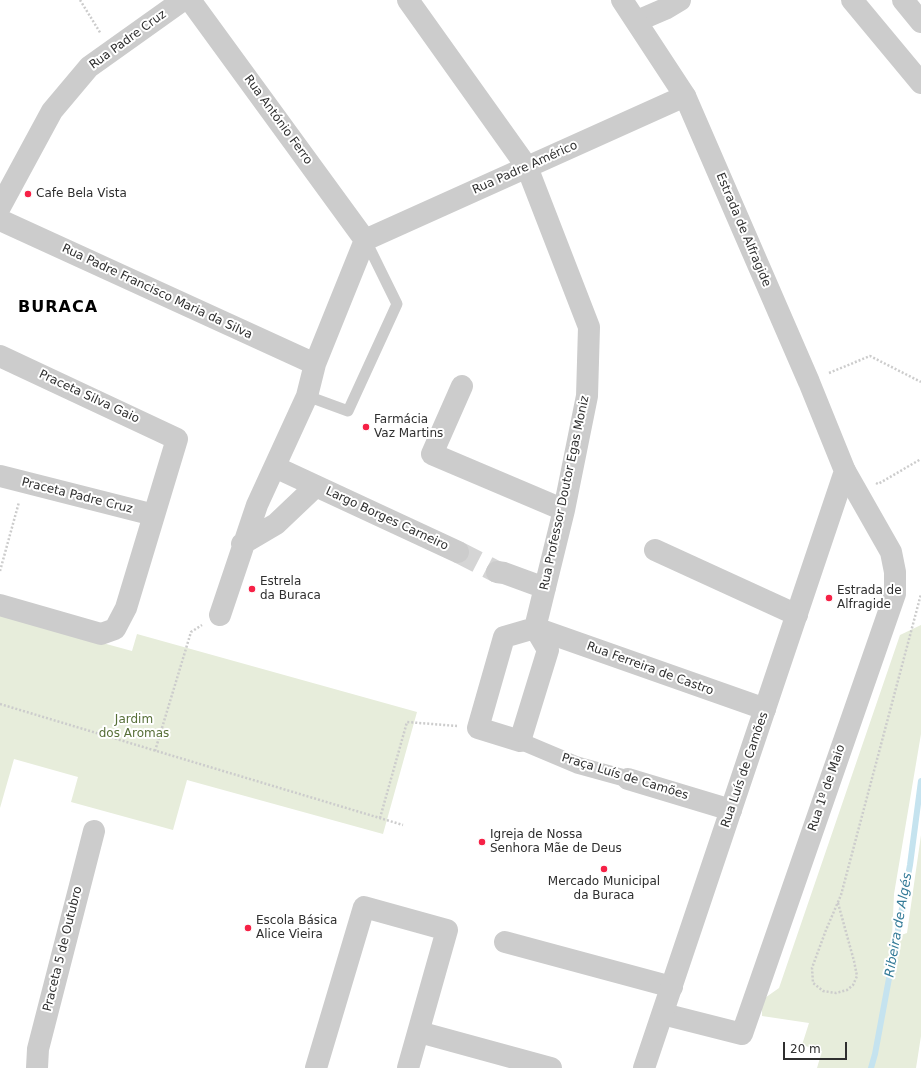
<!DOCTYPE html>
<html>
<head>
<meta charset="utf-8">
<style>
  body { margin:0 }
  #map { position:relative; width:921px; height:1068px; overflow:hidden; background:#fff; font-family:"DejaVu Sans",sans-serif }
  canvas { display:block }
  .scale { position:absolute; left:783px; top:1042px; width:64px; height:18px; box-sizing:border-box; border:2px solid #2f2f2f; border-top:0; padding-left:5px; font-size:12px; line-height:14px; white-space:nowrap; color:#2f2f2f; -webkit-text-stroke:3px #fff; paint-order:stroke }
</style>
</head>
<body>
<div id="map">
<canvas width="921" height="1068"></canvas>
<div class="scale">20 m</div>
</div>
<script>
const context = document.querySelector('canvas').getContext('2d');
context.lineJoin = 'round';
function fillPath(path, color) { context.fillStyle = color; context.fill(path, 'evenodd'); }
const toPath = rows => new Path2D(rows.map(r => 'M' + r).join(''));
function strokePath(path, color, width, dash) { context.strokeStyle = color; context.lineWidth = width; context.lineCap = dash ? 'butt' : 'round'; context.setLineDash(dash || []); context.stroke(path); }
function label(font, color, halo, rows, align = 'center') {
  context.font = font + ' "DejaVu Sans",sans-serif'; context.lineWidth = 4; context.setLineDash([]); context.textBaseline = 'middle'; context.strokeStyle = halo; context.fillStyle = color; for (const [text, x, y, turn = 0] of rows) {
    context.save(); context.translate(x, y); context.rotate((+turn || 0) * Math.PI / 180); context.textAlign = isNaN(turn) ? turn : align; if (halo) context.strokeText(text, 0, 0); context.fillText(text, 0, 0); context.restore();
  }
}
fillPath(toPath([
  [0,615,132,651,137,634,417,712,383,834,187,780,173,830,71,802,78,777,14,759,0,808],
  [921,625,921,734,894,894,892,938,907,933,921,835,921,1036,916,1068,817,1068,822,1051,802,1045,809,1023,762,1016,762,1000,779,988,900,635]
]), '#e7eddb');
strokePath(toPath([
  [871,1068,875,1054,910,865,921,781]
]), '#c5e3ef', 6);
strokePath(toPath([
  [458,552,497,572]
]), '#d5d5d5', 22, [22, 11]);
strokePath(toPath([
  [80,0,101,34],
  [829,373,870,356,921,382],
  [876,483,878,484,921,459],
  [0,571,19,502],
  [0,704,403,825],
  [155,751,191,632,202,625],
  [380,818,407,722,457,726],
  [838,903,854,961,857,976,853,985,847,990,836,993,823,991,813,983,812,968,826,930,841,895,921,594]
]), '#ccc', 2.5, [2, 2]);
strokePath(toPath([
  [307,396,348,411,397,304,366,241]
]), '#ccc', 11);
strokePath(toPath([
  [520,741,577,765,628,779]
]), '#ccc', 17);
strokePath(toPath([
  [190,0,365,240],
  [408,0,527,167,589,327,587,396,564,510,535,628,548,650,520,741,478,728,504,637,535,628],
  [852,0,921,83],
  [903,0,921,22],
  [637,21,665,9,680,0],
  [0,207,52,111,89,67,183,0],
  [0,220,315,364],
  [365,240,685,96],
  [0,356,177,439,126,608,115,629,101,634,0,605],
  [462,386,432,454,564,510],
  [275,467,458,552],
  [0,476,154,515],
  [242,544,276,524,316,486],
  [655,550,797,615],
  [497,572,504,573,545,588],
  [220,615,257,505,307,396,315,364,365,240],
  [535,628,765,709],
  [628,779,731,810],
  [505,942,672,987],
  [663,1014,742,1034,895,594,895,572,891,552,845,471],
  [419,1032,551,1068],
  [37,1068,38,1049,94,831],
  [316,1068,364,907,447,930,408,1068]
]), '#ccc', 22);
strokePath(toPath([
  [622,0,685,96,809,382,845,471,644,1068]
]), '#ccc', 22);
for (const [x, y, r, color] of [
  [28,194,4,"#f62146"],
  [366,427,4,"#f62146"],
  [252,589,4,"#f62146"],
  [829,598,4,"#f62146"],
  [482,842,4,"#f62146"],
  [604,869,4,"#f62146"],
  [248,928,4,"#f62146"]
]) { const dot = new Path2D(); dot.arc(x, y, r, 0, 2 * Math.PI); context.fillStyle = color; context.fill(dot); strokePath(dot, '#fff', 1.5); }
label('12px', '#2f2f2f', '#fff', [
  ["Rua Padre Cruz",128,40,-36],
  ["Rua António Ferro",278,120,54],
  ["Rua Padre Américo",525,168,-24],
  ["Estrada de Alfragide",743,230,67],
  ["Rua Padre Francisco Maria da Silva",157,292,25],
  ["Praceta Silva Gaio",89,397,25],
  ["Rua Professor Doutor Egas Moniz",565,493,-78],
  ["Praceta Padre Cruz",77,496,14],
  ["Largo Borges Carneiro",387,519,25],
  ["Rua Ferreira de Castro",650,669,20],
  ["Rua Luís de Camões",745,770,-71],
  ["Praça Luís de Camões",625,777,17],
  ["Rua 1º de Maio",827,788,-71],
  ["Praceta 5 de Outubro",63,949,-76]
]);
label('12px', '#2f2f2f', '#fff', [
  ["Cafe Bela Vista",36,194],
  ["Farmácia",374,420],
  ["Vaz Martins",374,434],
  ["Estrela",260,582],
  ["da Buraca",260,596],
  ["Estrada de",837,591],
  ["Alfragide",837,605],
  ["Igreja de Nossa",490,835],
  ["Senhora Mãe de Deus",490,849],
  ["Mercado Municipal",604,882,"center"],
  ["da Buraca",604,896,"center"],
  ["Escola Básica",256,921],
  ["Alice Vieira",256,935]
], 'left');
label('12px', '#576f38', '#fff', [
  ["Jardim",134,720],
  ["dos Aromas",134,734]
]);
label('italic 13px', '#357c99', '#fff', [
  ["Ribeira de Algés",899,925,-80]
]);
context.letterSpacing = '1px';
label('bold 16px', '#000', '#fff', [
  ["BURACA",58,308]
]);
context.letterSpacing = '0px';
</script>
</body>
</html>
